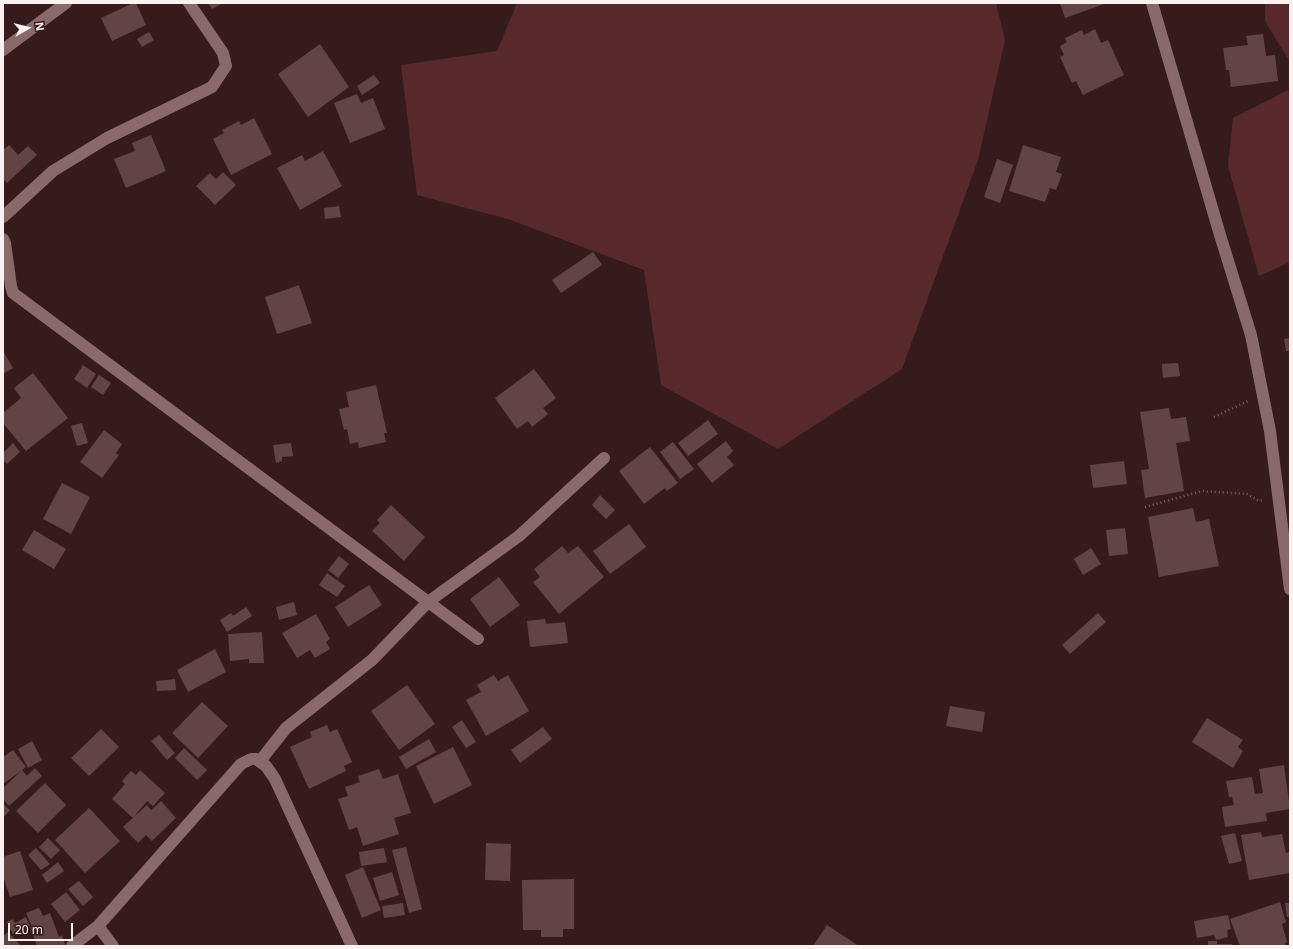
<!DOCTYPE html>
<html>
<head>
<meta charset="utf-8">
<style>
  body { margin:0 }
  #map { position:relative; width:1293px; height:949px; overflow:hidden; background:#361b1d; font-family:"Noto Sans",sans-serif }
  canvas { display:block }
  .frame { position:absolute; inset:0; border:4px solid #fcf1f1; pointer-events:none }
  .north { position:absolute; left:8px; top:8px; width:40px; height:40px; -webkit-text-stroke:3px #361b1d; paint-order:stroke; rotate:82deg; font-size:11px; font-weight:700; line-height:16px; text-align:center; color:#fcf1f1 }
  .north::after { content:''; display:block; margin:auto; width:14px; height:18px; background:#fcf1f1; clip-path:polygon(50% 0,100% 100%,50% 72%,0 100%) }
  .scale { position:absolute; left:8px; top:923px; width:65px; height:18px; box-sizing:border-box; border:2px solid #fcf1f1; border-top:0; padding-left:5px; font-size:12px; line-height:14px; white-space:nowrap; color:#fcf1f1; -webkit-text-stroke:3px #361b1d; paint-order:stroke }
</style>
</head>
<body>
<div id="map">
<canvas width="1293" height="949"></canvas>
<div class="frame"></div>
<div class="north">N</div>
<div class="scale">20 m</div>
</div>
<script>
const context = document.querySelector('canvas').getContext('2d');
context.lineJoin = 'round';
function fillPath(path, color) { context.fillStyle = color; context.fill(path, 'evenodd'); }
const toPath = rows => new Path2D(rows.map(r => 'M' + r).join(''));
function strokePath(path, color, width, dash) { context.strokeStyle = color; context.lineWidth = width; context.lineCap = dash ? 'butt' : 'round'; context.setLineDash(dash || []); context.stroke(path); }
fillPath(toPath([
  [517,3,996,3,1005,40,978,160,902,369,778,449,661,385,644,270,508,219,417,195,401,65,497,51],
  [1265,3,1290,3,1290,62,1265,21],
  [1290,89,1290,262,1259,276,1228,166,1233,118]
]), '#58292c');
fillPath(toPath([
  [133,3,136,3,146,25,112,41,101,18],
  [208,3,223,3,212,9],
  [1060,3,1107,3,1065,18],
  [1095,29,1101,43,1108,40,1124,75,1083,95,1076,81,1072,83,1060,57,1064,55,1060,46,1067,42,1065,38,1082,30,1084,35],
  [149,32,154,40,142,47,137,39],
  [1263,34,1266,56,1275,55,1278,81,1231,87,1229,70,1226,70,1223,48,1248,45,1246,36],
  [320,44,349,87,308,117,278,74],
  [374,75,380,83,362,95,357,86],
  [357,94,361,103,373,98,385,129,350,143,334,103],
  [254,118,272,154,231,175,213,139,224,133,222,130,239,121,241,125],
  [151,135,166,171,126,188,114,159,135,151,132,143],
  [9,145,18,155,28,146,37,155,7,183,3,179,3,150],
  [1023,145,1061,157,1056,172,1062,174,1056,190,1050,188,1045,202,1009,191],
  [323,151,342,186,300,210,277,168,302,155,305,161],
  [997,159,1013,165,1000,203,984,197],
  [223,172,236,185,215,205,196,186,210,173,216,179],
  [339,206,341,217,325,219,324,208],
  [593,252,602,265,561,293,552,280],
  [299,285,312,323,277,334,265,297],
  [1290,338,1290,351,1286,351,1284,339],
  [3,351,13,368,3,374],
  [1178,363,1180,376,1163,378,1162,364],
  [83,365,96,374,87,388,74,379],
  [534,369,556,398,543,408,548,414,532,427,528,421,517,429,495,398],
  [33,373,68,418,26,451,3,423,3,413,21,398,14,388],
  [99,375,111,383,103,395,91,387],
  [376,385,387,433,384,433,386,442,359,448,358,442,350,444,347,429,344,430,339,409,349,407,346,392],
  [1169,408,1171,419,1186,417,1190,441,1176,443,1184,491,1145,498,1141,470,1149,469,1140,412],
  [708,420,718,434,688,456,678,443],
  [82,423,88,443,77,446,71,426],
  [104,430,122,444,116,453,119,455,102,478,80,462],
  [726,441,733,451,727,457,734,465,712,483,697,464],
  [673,442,694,469,680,479,660,452],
  [13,443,20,452,7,464,3,460,3,453],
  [291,443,293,456,282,457,282,461,276,463,273,445],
  [650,447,678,483,667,491,665,488,644,504,619,471],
  [1124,461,1127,484,1093,488,1090,465],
  [62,483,90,497,71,534,43,519],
  [600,495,615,510,606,519,592,505],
  [391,505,425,537,404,561,372,531,380,523,377,520],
  [1193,508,1196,522,1209,519,1219,566,1159,577,1148,517],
  [629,524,646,547,610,574,593,551],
  [1125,528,1128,554,1109,556,1106,530],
  [34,530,66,549,54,569,22,550],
  [562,546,568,553,578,546,604,577,559,614,533,582,540,577,534,569],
  [1091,548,1101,564,1083,575,1074,559],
  [339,556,349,564,338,578,328,570],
  [327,573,345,586,337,597,319,585],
  [499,577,520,605,490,627,470,599],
  [369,585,382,605,348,627,335,607],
  [294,602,297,615,279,620,276,607],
  [246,607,252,616,227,632,220,620,231,613,233,616],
  [1098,613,1106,622,1070,654,1062,645],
  [316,614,330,639,326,642,330,649,315,658,310,650,297,658,282,633],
  [545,619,546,624,565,622,568,643,530,647,527,621],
  [262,632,264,663,249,663,249,659,230,661,228,634],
  [215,649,226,672,188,692,177,670],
  [494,675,498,681,508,675,529,711,486,736,466,700,481,692,477,685],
  [175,679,176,690,157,691,156,681],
  [407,685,435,724,399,750,371,711],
  [202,702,228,726,198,758,172,733],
  [950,706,985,712,982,732,946,726],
  [1207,718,1243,740,1238,747,1243,751,1233,768,1192,742],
  [462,720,476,742,466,748,452,727],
  [327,725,330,732,337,729,352,762,344,766,346,771,309,789,290,747,312,737,310,732],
  [543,727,552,739,520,763,511,750],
  [101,729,119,747,89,776,71,758],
  [159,735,175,753,167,760,151,741],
  [429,739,436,752,406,769,399,757],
  [32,741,42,760,28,768,18,749],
  [453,747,472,785,434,804,416,766],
  [184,748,207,770,197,780,175,758],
  [13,750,26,767,3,784,3,757],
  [1284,765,1290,809,1266,813,1267,821,1225,827,1222,807,1234,805,1232,797,1229,797,1226,781,1252,777,1255,794,1263,793,1259,769],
  [35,768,42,776,9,806,3,799,3,788,22,770,27,776],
  [379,769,383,779,398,774,411,813,394,818,399,834,363,846,357,827,349,830,338,799,348,796,345,787,360,782,358,776],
  [140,770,165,793,153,806,147,801,133,818,112,799,125,784,122,781,131,771,136,775],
  [45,783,66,805,38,833,16,811],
  [161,801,176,818,152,841,146,835,138,843,123,827,147,805,151,810],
  [3,804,10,810,3,818],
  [89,808,120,841,85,873,55,840],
  [1261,832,1262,837,1282,834,1286,853,1289,852,1290,873,1249,880,1241,835],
  [1235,833,1242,861,1229,864,1221,836],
  [48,838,60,850,51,859,39,847],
  [486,843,511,844,510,881,485,880],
  [406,847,422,909,409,913,392,850],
  [36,848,50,864,41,870,28,855],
  [384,848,387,862,361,866,359,852],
  [20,851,33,890,10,897,3,876,3,857],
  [58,862,64,871,47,883,42,875],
  [363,867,381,910,362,918,345,875],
  [392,872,399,895,380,901,373,878],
  [574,879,574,929,563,929,563,937,541,937,541,930,523,930,522,880],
  [79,881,93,897,83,906,68,889],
  [66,892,80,910,65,922,51,904],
  [1280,902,1286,922,1282,924,1287,942,1285,943,1286,946,1240,946,1230,919],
  [403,903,405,915,384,918,382,906],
  [1285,903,1290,903,1290,917,1287,917],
  [39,908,43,916,50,913,59,937,62,935,65,945,62,946,37,946,30,927,32,927,26,913],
  [1228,915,1231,929,1227,930,1228,937,1216,940,1214,935,1197,938,1194,921],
  [26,917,30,926,13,934,7,922,13,919,15,923],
  [827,925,859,946,813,946],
  [8,932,21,946,3,946,3,936],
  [1208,941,1217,941,1217,944,1232,944,1232,946,1208,946]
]), '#634445');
strokePath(toPath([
  [1214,417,1248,401],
  [1145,507,1202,491,1247,494,1259,501,1262,500]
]), '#776263', 2.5, [1, 3]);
strokePath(toPath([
  [1152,3,1220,235,1251,335,1270,431,1290,589],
  [3,50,66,3],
  [3,217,53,171,107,138,212,87,226,66,223,53,189,3],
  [3,239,5,243,11,286,13,293,478,639],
  [260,761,286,728,372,660,428,602,519,536,604,458],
  [98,926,113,946],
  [72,946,98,926,241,764,251,759,256,759,266,766,275,779,352,946]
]), '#8a696a', 12);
</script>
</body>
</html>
